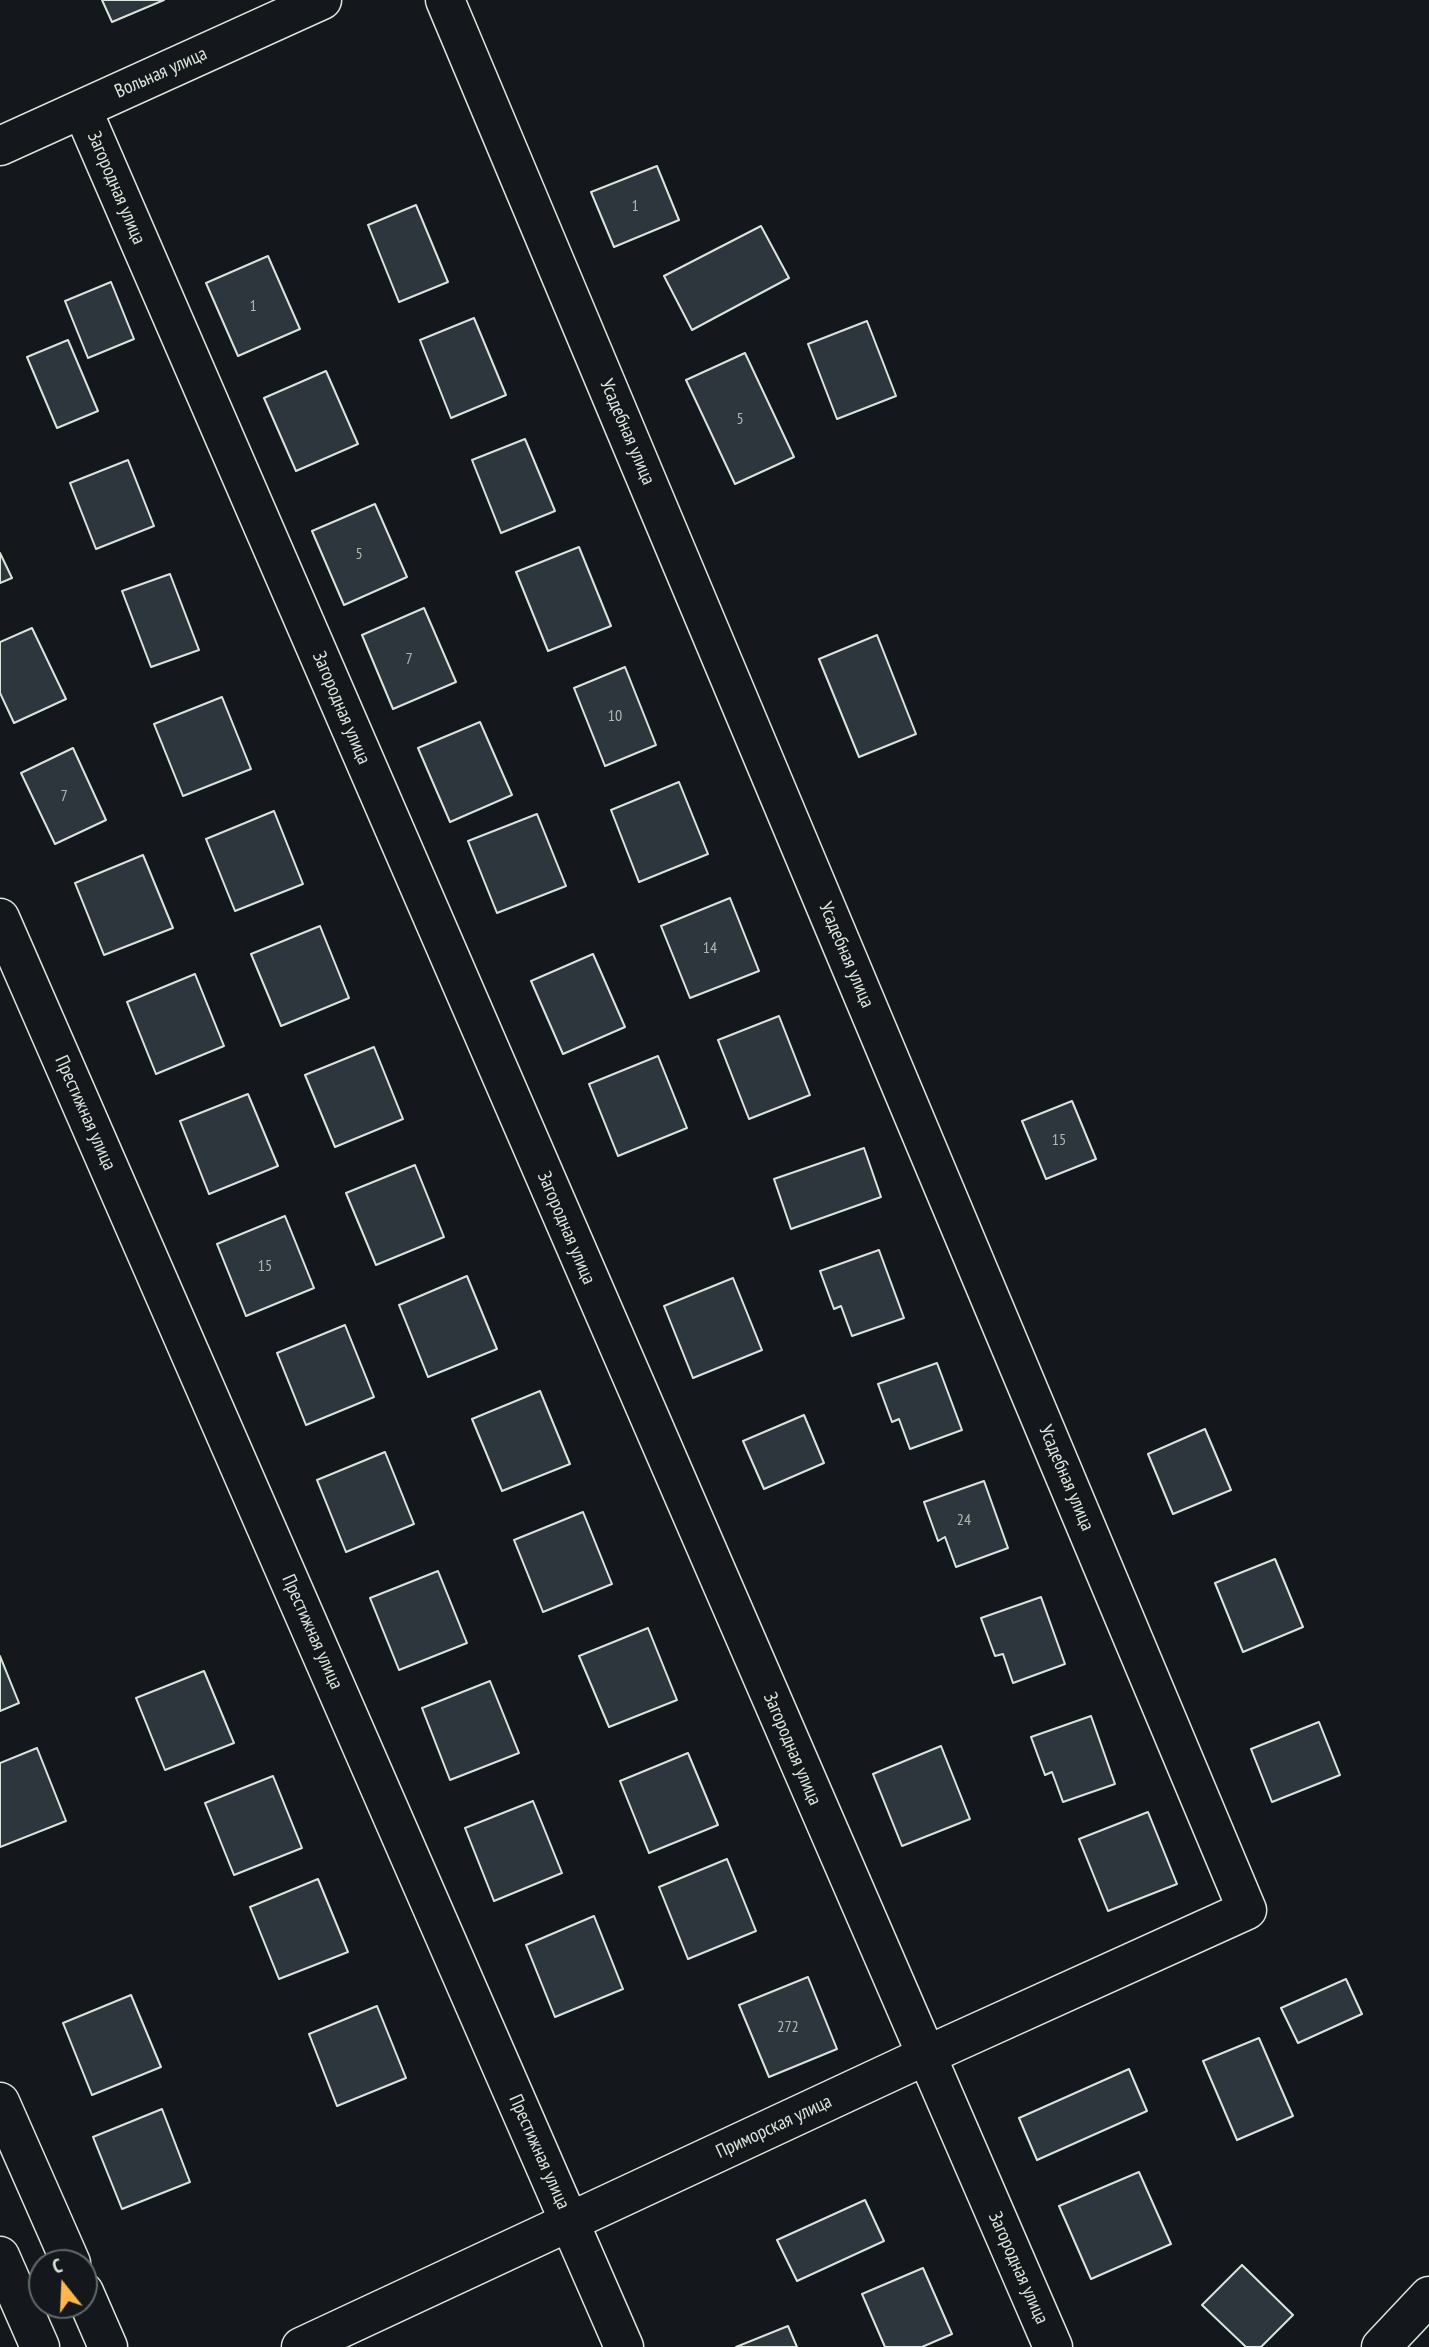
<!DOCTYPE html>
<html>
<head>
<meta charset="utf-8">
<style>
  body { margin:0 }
  #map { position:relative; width:1429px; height:2347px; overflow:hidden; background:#14181c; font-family:"PT Sans Narrow",sans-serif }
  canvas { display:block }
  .north { position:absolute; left:28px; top:2249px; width:70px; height:70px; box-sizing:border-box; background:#14181c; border:2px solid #626a69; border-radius:50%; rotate:342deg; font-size:19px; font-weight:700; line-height:28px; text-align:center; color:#d8e6dc }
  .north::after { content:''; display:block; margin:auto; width:24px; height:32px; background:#ffb74d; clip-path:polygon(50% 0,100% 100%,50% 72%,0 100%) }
</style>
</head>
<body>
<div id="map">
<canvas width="1429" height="2347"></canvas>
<div class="north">С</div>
</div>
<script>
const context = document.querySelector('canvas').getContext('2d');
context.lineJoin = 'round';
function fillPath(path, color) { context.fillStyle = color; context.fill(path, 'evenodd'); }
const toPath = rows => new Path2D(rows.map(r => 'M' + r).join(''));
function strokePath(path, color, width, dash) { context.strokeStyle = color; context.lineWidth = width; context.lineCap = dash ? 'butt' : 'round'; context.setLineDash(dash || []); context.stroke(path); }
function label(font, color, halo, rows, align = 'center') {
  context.font = font + ' "PT Sans Narrow",sans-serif'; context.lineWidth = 5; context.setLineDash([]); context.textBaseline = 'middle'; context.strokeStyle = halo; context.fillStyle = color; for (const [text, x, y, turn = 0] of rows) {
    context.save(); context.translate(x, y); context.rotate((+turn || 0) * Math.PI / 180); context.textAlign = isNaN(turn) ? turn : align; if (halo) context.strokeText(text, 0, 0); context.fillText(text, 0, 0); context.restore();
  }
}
const building = toPath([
  [102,0,164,0,112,22,102,0],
  [657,166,679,220,614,247,591,192,657,166],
  [416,205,448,282,399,302,368,225,416,205],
  [761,226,789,278,692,330,664,276,761,226],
  [268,256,300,329,238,356,206,283,268,256],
  [111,282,134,339,88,358,65,301,111,282],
  [474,318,506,395,451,418,420,340,474,318],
  [867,321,896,396,837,419,808,344,867,321],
  [68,340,98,411,57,428,27,357,68,340],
  [745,353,794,457,735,484,686,380,745,353],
  [326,371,358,444,296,471,264,398,326,371],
  [525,439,555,511,501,533,472,460,525,439],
  [128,460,154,526,96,549,70,483,128,460],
  [375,504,407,577,344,605,312,531,375,504],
  [579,547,611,626,548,651,516,572,579,547],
  [0,553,12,578,0,583,0,553],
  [170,574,199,650,151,667,122,591,170,574],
  [424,608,456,682,393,709,362,635,424,608],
  [32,628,66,699,14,723,0,693,0,642,32,628],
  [877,635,916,734,859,757,819,659,877,635],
  [625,667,656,745,605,766,574,688,625,667],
  [222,697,251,769,183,796,154,724,222,697],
  [480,722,512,795,450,822,418,748,480,722],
  [73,748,106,820,55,844,21,773,73,748],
  [679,782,708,854,639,882,611,810,679,782],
  [274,811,303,884,235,911,206,839,274,811],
  [537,814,566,886,497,913,468,841,537,814],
  [143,855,173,928,104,955,75,883,143,855],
  [730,898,759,971,690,998,661,926,730,898],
  [320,926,349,998,281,1026,251,954,320,926],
  [593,954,625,1027,563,1054,531,981,593,954],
  [195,974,224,1046,156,1074,127,1002,195,974],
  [779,1016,810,1095,749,1119,718,1040,779,1016],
  [374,1047,403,1119,335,1147,305,1075,374,1047],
  [658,1056,687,1128,618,1156,589,1084,658,1056],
  [248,1094,278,1166,209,1194,180,1121,248,1094],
  [1072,1101,1096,1159,1046,1179,1022,1121,1072,1101],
  [864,1148,881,1197,791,1229,774,1179,864,1148],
  [415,1165,444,1237,376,1265,346,1193,415,1165],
  [285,1216,314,1288,246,1316,217,1244,285,1216],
  [879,1250,904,1318,852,1336,841,1306,834,1309,820,1271,879,1250],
  [467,1276,497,1349,428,1377,399,1305,467,1276],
  [733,1278,762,1350,693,1378,664,1306,733,1278],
  [345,1325,374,1397,306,1425,277,1353,345,1325],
  [937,1363,962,1430,910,1449,899,1419,892,1422,878,1384,937,1363],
  [540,1391,570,1464,502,1491,472,1419,540,1391],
  [804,1415,824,1463,764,1489,743,1441,804,1415],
  [1205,1429,1231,1490,1173,1514,1148,1454,1205,1429],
  [385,1452,414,1524,346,1552,317,1480,385,1452],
  [984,1481,1008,1548,956,1567,945,1537,938,1541,924,1502,984,1481],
  [583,1512,612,1584,543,1612,514,1540,583,1512],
  [1275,1559,1303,1627,1243,1652,1215,1583,1275,1559],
  [438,1571,467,1643,399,1670,370,1598,438,1571],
  [1041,1597,1065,1664,1013,1683,1003,1654,995,1656,981,1618,1041,1597],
  [648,1628,677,1700,609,1727,579,1656,648,1628],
  [0,1656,19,1703,0,1711,0,1656],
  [204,1671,234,1743,165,1770,136,1698,204,1671],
  [490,1681,519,1753,450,1780,422,1708,490,1681],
  [1091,1716,1115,1784,1063,1802,1052,1772,1045,1775,1031,1737,1091,1716],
  [1319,1722,1340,1775,1272,1802,1251,1749,1319,1722],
  [941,1746,970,1819,902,1846,873,1774,941,1746],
  [37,1748,66,1821,0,1847,0,1763,37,1748],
  [688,1753,718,1825,649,1853,620,1781,688,1753],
  [273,1776,302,1848,234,1875,205,1803,273,1776],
  [533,1801,562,1873,494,1901,465,1828,533,1801],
  [1148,1812,1177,1884,1108,1911,1079,1839,1148,1812],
  [727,1859,756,1931,688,1959,659,1887,727,1859],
  [318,1879,348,1952,279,1979,250,1907,318,1879],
  [594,1916,623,1989,555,2017,526,1945,594,1916],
  [808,1977,837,2049,769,2077,739,2005,808,1977],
  [1346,1979,1362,2014,1298,2043,1281,2008,1346,1979],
  [131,1995,161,2067,92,2095,63,2023,131,1995],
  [377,2006,406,2078,337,2106,309,2034,377,2006],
  [1259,2038,1293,2116,1237,2140,1203,2061,1259,2038],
  [1129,2069,1147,2111,1037,2160,1019,2118,1129,2069],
  [162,2109,190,2182,122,2209,93,2137,162,2109],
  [1139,2172,1171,2244,1091,2279,1059,2206,1139,2172],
  [865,2200,884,2241,797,2281,777,2240,865,2200],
  [1242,2265,1293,2315,1261,2347,1246,2347,1202,2305,1242,2265],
  [923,2268,952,2334,922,2347,885,2347,862,2294,923,2268],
  [788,2326,797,2347,736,2347,788,2326]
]);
fillPath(building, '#2c363c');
strokePath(building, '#d8e6dc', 2);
const minor = toPath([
  [82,109,1053,2347],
  [0,146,322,0],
  [0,918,624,2347],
  [0,2102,71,2263],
  [0,2256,40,2347],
  [84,2292,108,2347],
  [301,2347,925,2056,1247,1910,445,0],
  [1381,2347,1429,2296]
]);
strokePath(minor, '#d8e6dc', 41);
strokePath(minor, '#14181c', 38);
label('16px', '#adbab4', null, [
  ["1",635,206],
  ["1",253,306],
  ["5",740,419],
  ["5",359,554],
  ["7",409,659],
  ["10",615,716],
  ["7",64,796],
  ["14",710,948],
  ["15",1059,1140],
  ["15",265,1266],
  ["24",964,1520],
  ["272",788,2027]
]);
label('19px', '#d8e6dc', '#14181c', [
  ["Вольная улица",161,73,-24],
  ["Загородная улица",116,188,67],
  ["Усадебная улица",627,432,67],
  ["Загородная улица",341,708,67],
  ["Усадебная улица",846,955,67],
  ["Престижная улица",85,1113,66],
  ["Загородная улица",566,1228,67],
  ["Усадебная улица",1066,1478,67],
  ["Престижная улица",312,1632,66],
  ["Загородная улица",792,1749,67],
  ["Приморская улица",774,2127,-25],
  ["Престижная улица",539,2152,66],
  ["Загородная улица",1018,2268,66]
]);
</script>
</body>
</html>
